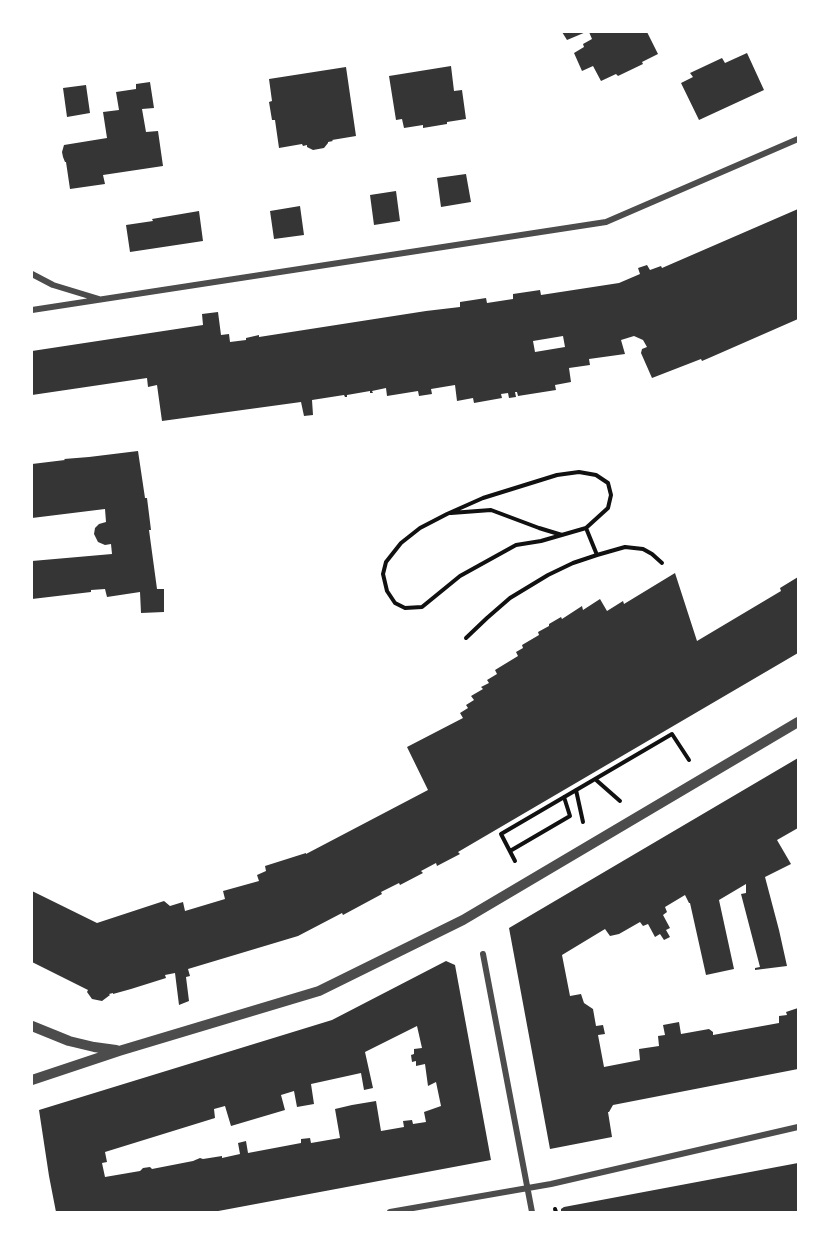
<!DOCTYPE html>
<html>
<head>
<meta charset="utf-8">
<style>
  body { margin:0 }
  #map { position:relative; width:830px; height:1244px; overflow:hidden; background:#fff; font-family:"Crimson Pro",serif }
  canvas { display:block }
  .frame { position:absolute; inset:0; border:33px solid #fff; pointer-events:none }
</style>
</head>
<body>
<div id="map">
<canvas width="830" height="1244"></canvas>
<div class="frame"></div>
</div>
<script>
const context = document.querySelector('canvas').getContext('2d');
context.lineJoin = 'round';
function fillPath(path, color) { context.fillStyle = color; context.fill(path, 'evenodd'); }
const toPath = rows => new Path2D(rows.map(r => 'M' + r).join(''));
function strokePath(path, color, width, dash) { context.strokeStyle = color; context.lineWidth = width; context.lineCap = dash ? 'butt' : 'round'; context.setLineDash(dash || []); context.stroke(path); }
fillPath(toPath([
  [562,32,586,32,567,40],
  [589,32,647,32,658,54,642,62,643,64,618,76,616,74,601,81,593,66,582,71,574,53,584,47,583,44,592,39],
  [747,53,764,90,699,120,681,83,693,77,690,73,722,58,725,63],
  [451,66,454,91,462,90,466,119,447,122,447,124,423,128,423,125,404,128,402,119,396,120,389,76],
  [346,67,356,136,332,140,333,141,328,142,328,143,324,148,313,150,307,147,307,145,303,146,302,144,279,148,275,120,272,120,269,102,272,101,269,79],
  [150,82,154,108,142,109,146,132,158,131,163,166,103,175,105,184,70,189,66,162,65,162,63,157,62,152,64,145,107,138,103,112,119,110,116,92,136,89,136,84],
  [86,85,90,113,67,117,63,88],
  [466,174,471,202,441,207,437,178],
  [396,191,400,221,374,225,370,195],
  [300,206,304,235,274,239,270,211],
  [798,209,798,319,709,358,702,361,701,359,652,378,641,353,642,349,647,347,643,340,634,336,621,340,625,354,589,359,590,365,569,368,571,382,555,385,556,390,518,396,517,392,515,392,516,397,509,398,508,393,501,394,502,398,474,403,473,398,457,401,455,385,431,389,432,394,419,396,418,391,387,396,386,388,372,391,373,393,370,393,370,391,347,395,347,397,345,397,344,395,312,400,313,415,304,416,301,402,162,421,157,385,148,387,147,378,32,395,32,351,203,325,202,314,218,312,221,335,229,334,230,342,246,340,246,338,259,335,259,337,426,311,460,307,460,302,486,298,487,303,513,299,513,294,540,290,541,295,619,283,640,274,638,268,647,265,650,270,661,266,662,268],
  [563,336,565,347,535,352,533,341],
  [199,211,203,241,130,252,126,225,153,221,152,219],
  [138,451,145,498,147,498,151,530,149,530,157,589,164,589,164,612,141,613,140,592,107,597,105,589,91,590,91,592,32,599,32,561,112,554,111,544,105,545,98,542,94,534,95,528,99,524,106,522,105,509,32,518,32,464,65,460,64,459,89,457],
  [675,573,697,641,781,591,780,588,798,577,798,653,458,852,460,854,437,866,436,863,421,871,423,873,400,885,399,883,381,892,382,894,343,915,342,913,298,936,188,969,190,976,186,977,189,1001,179,1005,175,973,165,975,166,978,131,989,113,994,113,993,109,994,110,995,102,1001,92,999,87,992,88,990,32,962,32,891,97,923,164,901,170,906,183,902,185,911,225,899,223,891,259,881,257,875,266,871,265,866,306,853,306,854,428,790,407,747,463,718,460,713,468,708,466,705,474,700,471,696,483,689,481,687,489,683,487,680,497,674,495,670,518,656,516,652,523,648,522,645,539,635,538,632,549,626,549,624,561,617,562,619,582,606,583,610,600,599,607,611,623,601,624,604],
  [798,758,798,828,777,840,791,864,765,877,779,930,787,966,755,970,755,968,760,967,741,894,746,893,746,884,719,900,734,969,706,975,690,903,689,903,685,895,665,907,667,912,663,915,670,928,666,930,670,937,664,940,660,934,655,937,648,924,643,926,640,922,619,934,610,936,605,929,562,955,570,996,581,994,584,1003,593,1009,596,1026,603,1025,605,1034,598,1035,604,1067,640,1060,639,1049,659,1046,658,1036,665,1035,663,1025,679,1022,681,1034,709,1029,713,1032,713,1035,779,1023,779,1016,787,1015,786,1012,798,1008,798,1069,613,1105,609,1112,608,1112,612,1137,550,1149,509,928],
  [446,961,455,965,491,1160,213,1212,56,1212,49,1176,39,1110,332,1020],
  [417,1026,422,1048,414,1049,414,1054,411,1055,412,1062,416,1061,416,1066,425,1064,428,1086,436,1082,441,1106,424,1112,426,1122,413,1124,412,1120,403,1121,404,1127,381,1131,376,1101,352,1105,335,1109,340,1138,311,1143,310,1138,301,1139,301,1143,248,1153,246,1141,238,1143,240,1154,222,1158,222,1156,203,1159,200,1158,193,1161,152,1169,150,1167,143,1168,140,1171,105,1177,102,1163,107,1162,105,1152,215,1118,214,1109,225,1106,231,1126,285,1110,281,1095,294,1091,297,1107,314,1104,311,1084,361,1073,364,1090,373,1088,365,1052],
  [798,1163,798,1212,561,1212,561,1209,564,1207]
]), '#353535');
strokePath(toPath([
  [451,513,491,510,539,528,562,535],
  [586,528,541,541,516,545,460,576,422,607,405,608,395,603,387,591,383,574,386,562,401,543,420,528,447,514,483,498,557,475,579,472,596,475,608,483,611,495,608,508,586,528,597,555],
  [466,638,487,618,510,598,548,575,573,563,597,555,625,547,643,549,652,554,662,563],
  [595,779,620,801],
  [576,790,583,822],
  [510,851,570,816,564,797],
  [515,861,501,834,672,734,689,760],
  [555,1209,556,1212]
]), '#111', 4);
strokePath(toPath([
  [32,274,53,285,99,299],
  [32,310,606,222,798,139],
  [483,954,532,1212],
  [390,1212,551,1184,798,1127]
]), '#4c4c4c', 6);
strokePath(toPath([
  [32,1026,69,1041,94,1047,116,1050],
  [32,1080,119,1051,319,991,463,920,798,722]
]), '#4c4c4c', 10);
</script>
</body>
</html>
